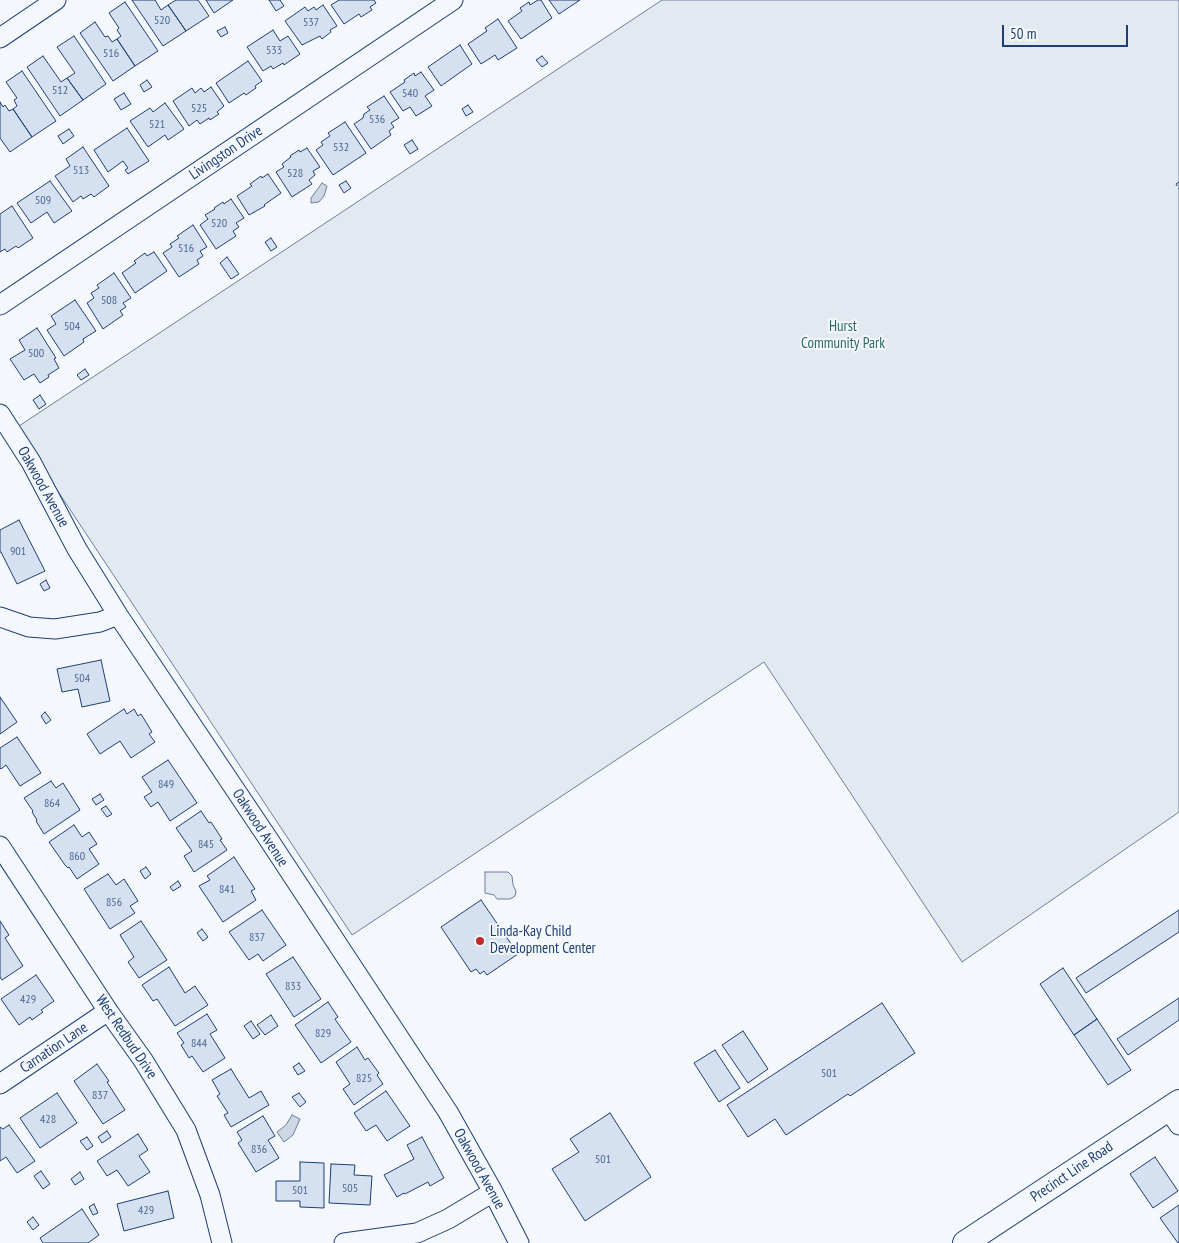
<!DOCTYPE html>
<html>
<head>
<meta charset="utf-8">
<style>
  body { margin:0 }
  #map { position:relative; width:1179px; height:1243px; overflow:hidden; background:#f4f7fb; font-family:"PT Sans Narrow",sans-serif }
  canvas { display:block }
  .scale { position:absolute; left:1002px; top:25px; width:126px; height:22px; box-sizing:border-box; border:2px solid #1d3f73; border-top:0; padding-left:6px; font-size:15px; line-height:18px; white-space:nowrap; color:#1d3f73; -webkit-text-stroke:4px #f4f7fb; paint-order:stroke }
</style>
</head>
<body>
<div id="map">
<canvas width="1179" height="1243"></canvas>
<div class="scale">50 m</div>
</div>
<script>
const context = document.querySelector('canvas').getContext('2d');
context.lineJoin = 'round';
function fillPath(path, color) { context.fillStyle = color; context.fill(path, 'evenodd'); }
const toPath = rows => new Path2D(rows.map(r => 'M' + r).join(''));
function strokePath(path, color, width, dash) { context.strokeStyle = color; context.lineWidth = width; context.lineCap = dash ? 'butt' : 'round'; context.setLineDash(dash || []); context.stroke(path); }
function label(font, color, halo, rows, align = 'center') {
  context.font = font + ' "PT Sans Narrow",sans-serif'; context.lineWidth = 4; context.setLineDash([]); context.textBaseline = 'middle'; context.strokeStyle = halo; context.fillStyle = color; for (const [text, x, y, turn = 0] of rows) {
    context.save(); context.translate(x, y); context.rotate((+turn || 0) * Math.PI / 180); context.textAlign = isNaN(turn) ? turn : align; if (halo) context.strokeText(text, 0, 0); context.fillText(text, 0, 0); context.restore();
  }
}
const green = toPath([
  [662,0,1179,0,1179,812,962,962,764,662,352,935,16,428,662,0],
  [485,872,508,872,512,876,513,885,516,891,515,896,510,899,497,899,494,895,485,893,485,872]
]);
fillPath(green, '#e3e9f0');
strokePath(green, '#687fa3', 1);
const water = toPath([
  [322,183,327,186,324,196,319,202,311,203,311,198,322,183],
  [292,1115,300,1119,293,1135,284,1142,277,1132,286,1125,292,1115]
]);
fillPath(water, '#cfd7e4');
strokePath(water, '#687fa3', 1);
const building = toPath([
  [132,0,155,0,161,10,168,5,186,31,163,46,132,0],
  [176,0,198,0,209,16,186,31,168,5,176,0],
  [206,0,233,0,214,13,206,0],
  [269,0,280,0,284,6,276,11,269,0],
  [339,0,374,0,376,3,370,7,372,10,361,17,359,14,344,24,331,5,339,0],
  [538,0,541,0,552,18,521,39,508,21,522,11,520,8,529,2,530,5,538,0],
  [549,0,580,0,559,14,549,0],
  [125,2,158,51,135,66,117,39,121,36,117,30,119,28,109,13,125,2],
  [323,5,337,26,330,30,331,32,322,39,320,36,302,45,285,21,305,7,308,11,314,7,316,10,323,5],
  [498,19,517,48,498,60,495,55,481,64,468,44,487,31,485,28,498,19],
  [95,22,105,37,108,36,112,42,117,39,135,66,113,81,80,33,95,22],
  [225,27,228,33,221,37,217,31,225,27],
  [273,30,280,41,288,36,300,54,284,65,283,63,273,69,271,66,263,71,247,47,273,30],
  [74,36,106,84,83,100,67,78,75,73,57,47,74,36],
  [460,45,472,64,441,86,428,67,460,45],
  [43,56,61,82,67,78,83,100,60,116,27,67,43,56],
  [542,56,548,63,542,67,536,60,542,56],
  [248,61,262,81,255,86,256,88,246,95,244,93,229,103,216,83,248,61],
  [22,71,56,121,32,137,13,109,17,106,14,100,17,98,6,82,22,71],
  [421,72,434,90,425,96,432,106,416,116,410,107,403,111,390,92,405,82,404,80,414,73,415,76,421,72],
  [147,80,152,87,144,92,140,85,147,80],
  [211,87,224,106,217,112,219,114,210,120,209,118,200,124,197,120,189,126,173,101,192,88,195,93,201,88,204,92,211,87],
  [124,93,131,104,121,110,114,99,124,93],
  [384,96,399,118,391,123,394,127,389,131,391,135,371,149,354,124,363,118,364,114,370,110,367,107,384,96],
  [0,102,3,107,5,105,9,111,13,109,32,137,10,152,0,138,0,102],
  [165,103,184,129,168,140,165,135,148,147,130,121,150,108,153,112,165,103],
  [468,105,473,112,466,116,462,109,468,105],
  [345,122,366,153,333,175,316,150,323,145,321,142,330,136,328,133,345,122],
  [127,128,149,161,128,174,125,170,128,168,123,161,108,172,94,150,127,128],
  [69,129,74,136,63,144,58,136,69,129],
  [412,140,418,149,410,154,404,145,412,140],
  [83,147,109,186,94,197,91,194,83,199,81,196,73,202,55,176,70,166,66,159,83,147],
  [307,148,320,167,313,171,315,175,309,180,312,184,292,197,276,172,284,167,282,164,291,157,290,156,299,150,300,152,307,148],
  [268,174,281,193,264,205,265,206,249,215,237,196,252,186,250,184,261,176,262,178,268,174],
  [50,181,72,211,54,223,47,212,31,223,17,203,50,181],
  [346,181,351,188,344,193,339,185,346,181],
  [231,199,244,218,236,223,239,227,233,231,236,236,216,249,200,225,208,219,205,215,215,209,214,208,223,202,224,204,231,199],
  [12,206,33,238,18,248,16,246,7,252,5,249,0,252,0,214,12,206],
  [193,225,207,247,200,251,203,256,197,260,199,264,179,277,163,253,172,247,170,244,179,238,177,236,193,225],
  [271,238,277,247,271,251,265,242,271,238],
  [154,252,167,271,135,293,122,273,136,263,134,261,145,253,147,256,154,252],
  [227,257,239,274,231,279,220,263,227,257],
  [114,273,131,298,123,303,126,307,120,311,123,315,103,329,87,303,94,298,91,293,99,288,97,285,114,273],
  [75,300,96,331,83,339,84,342,64,356,47,330,56,324,51,316,75,300],
  [37,328,56,358,54,359,59,368,48,375,49,377,40,383,34,374,24,380,10,359,25,350,19,340,37,328],
  [85,369,89,375,81,380,77,375,85,369],
  [40,395,46,404,39,409,33,400,40,395],
  [19,520,45,571,17,584,1,552,0,552,0,530,19,520],
  [46,580,50,588,44,591,40,584,46,580],
  [101,660,110,701,82,707,78,689,62,692,57,669,101,660],
  [0,697,17,722,0,734,0,697],
  [124,709,127,714,134,709,138,716,141,714,152,732,149,734,155,742,131,758,120,741,100,754,87,734,124,709],
  [45,712,51,720,46,724,41,716,45,712],
  [17,737,41,773,20,786,6,765,1,769,0,768,0,748,17,737],
  [168,760,197,803,170,821,158,802,151,807,144,797,152,792,142,777,168,760],
  [51,781,56,788,63,783,80,810,44,834,36,821,37,820,32,812,33,811,24,798,51,781],
  [100,794,104,800,96,805,92,799,100,794],
  [106,806,112,814,107,817,101,809,106,806],
  [201,811,209,823,211,822,222,839,220,840,227,850,194,872,184,856,192,851,176,828,201,811],
  [74,825,82,837,89,832,97,844,89,849,99,864,77,879,69,867,68,868,65,865,49,842,74,825],
  [234,857,255,889,251,891,256,900,223,922,199,886,210,880,207,876,234,857],
  [146,867,151,874,145,879,140,871,146,867],
  [108,874,116,885,124,879,138,901,130,906,135,913,110,929,84,889,108,874],
  [178,881,181,886,173,891,170,887,178,881],
  [481,900,518,954,487,975,484,971,480,974,476,969,471,972,441,927,481,900],
  [262,910,286,945,263,961,258,954,249,960,229,932,262,910],
  [1179,910,1179,932,1086,993,1076,978,1179,910],
  [0,921,9,935,5,938,23,966,2,980,0,977,0,921],
  [141,921,167,960,139,978,128,962,134,957,120,935,141,921],
  [202,929,208,937,203,941,197,933,202,929],
  [293,957,321,999,294,1017,266,974,293,957],
  [169,967,185,993,195,986,208,1005,175,1026,157,999,153,1001,142,985,169,967],
  [1063,968,1097,1019,1074,1035,1040,984,1063,968],
  [36,975,54,1001,41,1010,43,1012,32,1020,30,1017,19,1025,1,999,36,975],
  [1179,998,1179,1020,1128,1055,1117,1039,1179,998],
  [328,1002,338,1017,335,1019,351,1042,321,1063,295,1025,328,1002],
  [882,1003,915,1053,850,1096,848,1094,786,1135,775,1119,748,1137,727,1105,882,1003],
  [207,1014,217,1030,210,1034,225,1058,203,1072,192,1056,189,1058,181,1045,184,1043,177,1033,207,1014],
  [271,1015,278,1026,265,1035,257,1025,271,1015],
  [1097,1019,1131,1070,1108,1085,1074,1035,1097,1019],
  [251,1021,260,1034,253,1039,244,1026,251,1021],
  [743,1031,768,1069,748,1083,722,1045,743,1031],
  [357,1047,365,1060,368,1058,379,1073,377,1075,383,1084,354,1105,343,1089,350,1084,336,1062,357,1047],
  [715,1050,740,1088,719,1102,694,1063,715,1050],
  [299,1063,305,1071,298,1075,293,1067,299,1063],
  [97,1064,109,1081,107,1082,125,1110,103,1124,74,1081,97,1064],
  [231,1069,249,1098,261,1091,269,1105,231,1127,224,1115,228,1113,217,1096,220,1094,212,1080,231,1069],
  [386,1091,410,1126,387,1141,376,1125,366,1131,354,1113,386,1091],
  [57,1093,77,1123,40,1148,20,1118,57,1093],
  [299,1093,306,1102,300,1107,292,1097,299,1093],
  [610,1113,651,1177,585,1221,552,1169,579,1152,570,1139,610,1113],
  [263,1116,275,1136,268,1140,279,1158,256,1172,238,1143,242,1140,237,1132,263,1116],
  [9,1125,35,1161,17,1173,6,1157,0,1161,0,1127,3,1129,9,1125],
  [107,1131,111,1137,102,1143,98,1137,107,1131],
  [138,1134,148,1150,139,1156,150,1172,128,1186,117,1170,107,1176,97,1161,138,1134],
  [87,1137,93,1146,87,1150,80,1141,87,1137],
  [422,1137,444,1178,430,1186,428,1182,405,1194,404,1193,397,1197,384,1175,414,1159,407,1145,422,1137],
  [1155,1157,1178,1191,1153,1208,1130,1174,1155,1157],
  [300,1162,324,1163,324,1208,300,1207,300,1201,276,1201,276,1181,300,1181,300,1162],
  [331,1164,355,1165,354,1175,372,1176,370,1205,329,1203,331,1164],
  [41,1171,50,1184,43,1189,34,1176,41,1171],
  [80,1172,84,1179,75,1185,71,1179,80,1172],
  [168,1191,174,1218,124,1231,117,1204,168,1191],
  [94,1204,98,1213,93,1215,89,1207,94,1204],
  [1179,1205,1179,1243,1178,1243,1160,1218,1179,1205],
  [82,1209,99,1235,88,1243,43,1243,40,1238,82,1209],
  [33,1217,39,1225,33,1230,27,1222,33,1217]
]);
fillPath(building, '#d5e0f0');
strokePath(building, '#1d3f73', 1);
const minor = toPath([
  [0,38,56,0],
  [0,305,453,0],
  [0,414,31,462,77,549,118,615,267,837,448,1112,493,1192,519,1243],
  [0,617,29,627,55,629,100,622,118,615],
  [0,846,108,1011,143,1060,186,1130,210,1195,222,1243],
  [0,1084,108,1011],
  [1168,1109,1179,1125],
  [344,1243,417,1233,448,1219,493,1192]
]);
const major = toPath([
  [965,1243,1179,1102]
]);
strokePath(minor, '#1d3f73', 21);
strokePath(major, '#1d3f73', 26);
strokePath(minor, '#f4f7fb', 19);
strokePath(major, '#f4f7fb', 24);
strokePath(toPath([
  [1179,182,1176,184,1179,189]
]), '#1d3f73', 1, [6, 2.5]);
for (const [x, y, r, color] of [
  [480,941,5,"#c62828"]
]) { const dot = new Path2D(); dot.arc(x, y, r, 0, 2 * Math.PI); context.fillStyle = color; context.fill(dot); strokePath(dot, '#f4f7fb', 2); }
label('12px', '#4b6792', null, [
  ["520",162,21],
  ["537",311,23],
  ["533",274,51],
  ["516",111,54],
  ["512",60,91],
  ["540",410,94],
  ["525",199,109],
  ["536",377,120],
  ["521",157,125],
  ["532",341,148],
  ["513",81,171],
  ["528",295,174],
  ["509",43,201],
  ["520",219,224],
  ["516",186,249],
  ["508",109,301],
  ["504",72,327],
  ["500",36,354],
  ["901",18,552],
  ["504",82,679],
  ["849",166,785],
  ["864",52,804],
  ["845",206,845],
  ["860",77,857],
  ["841",227,890],
  ["856",114,903],
  ["837",257,938],
  ["833",293,987],
  ["429",28,1000],
  ["829",323,1034],
  ["844",199,1044],
  ["501",829,1074],
  ["825",364,1079],
  ["837",100,1096],
  ["428",48,1120],
  ["836",259,1150],
  ["501",603,1160],
  ["505",350,1189],
  ["501",300,1191],
  ["429",146,1211]
]);
label('15px', '#1d3f73', '#f4f7fb', [
  ["Livingston Drive",226,153,-34],
  ["Oakwood Avenue",43,487,61],
  ["Oakwood Avenue",260,828,57],
  ["West Redbud Drive",126,1037,56],
  ["Carnation Lane",54,1048,-34],
  ["Oakwood Avenue",479,1169,61],
  ["Precinct Line Road",1072,1172,-34]
]);
label('15px', '#2c6c60', '#f4f7fb', [
  ["Hurst",843,327],
  ["Community Park",843,344]
]);
label('15px', '#1d3f73', '#f4f7fb', [
  ["Linda-Kay Child",490,932],
  ["Development Center",490,949]
], 'left');
</script>
</body>
</html>
